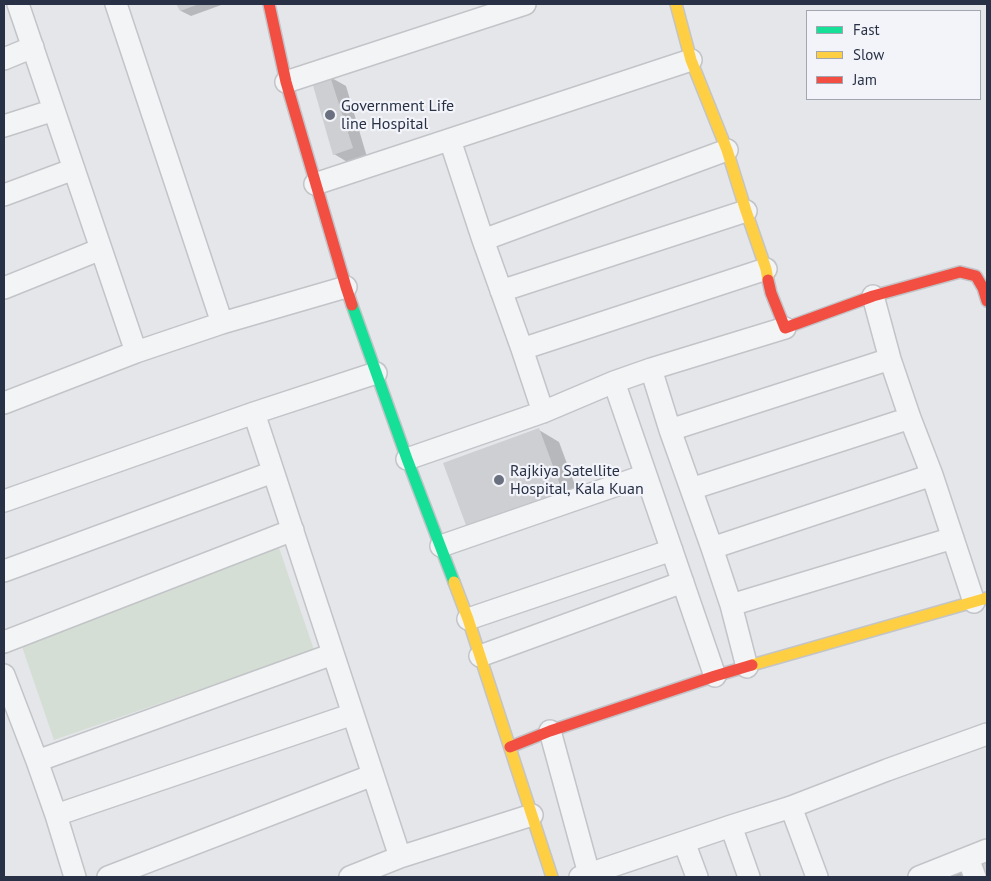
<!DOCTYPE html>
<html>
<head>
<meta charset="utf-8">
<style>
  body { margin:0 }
  #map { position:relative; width:991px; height:881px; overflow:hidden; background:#e4e6ea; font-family:"PT Sans",sans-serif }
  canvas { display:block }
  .frame { position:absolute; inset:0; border:5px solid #283146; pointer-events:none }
  .legend { position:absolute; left:806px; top:10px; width:175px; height:90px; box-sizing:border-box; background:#f2f4f9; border:1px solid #a1a6b1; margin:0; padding:6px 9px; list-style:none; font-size:15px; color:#283146 }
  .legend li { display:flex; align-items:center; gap:10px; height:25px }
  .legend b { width:25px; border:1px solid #a1a6b1 }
</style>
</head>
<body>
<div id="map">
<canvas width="991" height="881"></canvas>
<div class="frame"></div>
<ul class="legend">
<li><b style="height:6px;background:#16e098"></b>Fast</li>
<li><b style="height:6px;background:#ffcf43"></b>Slow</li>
<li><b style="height:6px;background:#f24e42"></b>Jam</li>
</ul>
</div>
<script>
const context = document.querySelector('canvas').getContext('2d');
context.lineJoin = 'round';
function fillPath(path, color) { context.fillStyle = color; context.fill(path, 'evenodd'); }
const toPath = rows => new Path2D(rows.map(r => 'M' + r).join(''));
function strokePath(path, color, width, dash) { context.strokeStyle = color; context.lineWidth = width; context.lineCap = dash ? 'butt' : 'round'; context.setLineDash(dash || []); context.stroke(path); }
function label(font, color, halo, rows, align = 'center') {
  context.font = font + ' "PT Sans",sans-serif'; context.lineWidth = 4.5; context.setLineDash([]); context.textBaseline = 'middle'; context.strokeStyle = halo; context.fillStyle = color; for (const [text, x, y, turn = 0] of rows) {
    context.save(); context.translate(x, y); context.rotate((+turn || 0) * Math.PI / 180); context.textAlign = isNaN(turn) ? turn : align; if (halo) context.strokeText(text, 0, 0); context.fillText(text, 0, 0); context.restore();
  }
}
fillPath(toPath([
  [277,542,314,650,54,740,17,632]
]), '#d4ded4');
fillPath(toPath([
  [178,4,224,4,191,16,181,11],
  [330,77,346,86,367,157,349,163,334,154],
  [539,430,559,442,582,504,468,527],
  [959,872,968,877,945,877]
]), '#0003');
fillPath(toPath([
  [176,4,199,4,180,11],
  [330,76,353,148,333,155,312,82],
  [539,428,563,493,467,528,443,463],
  [987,862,987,877,986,877,981,864]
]), '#cecfd3');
const street = toPath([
  [18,4,136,352],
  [116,4,222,323],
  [4,59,33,47],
  [286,82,525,4],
  [4,126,54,110],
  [450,140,483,240],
  [315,184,691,60],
  [4,195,74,169],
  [4,288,101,249],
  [501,291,746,211],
  [873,296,890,359,910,418,932,475,974,602],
  [522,349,766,269],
  [651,369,670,430,712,548,731,605,747,667],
  [614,382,715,676],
  [4,403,136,352,222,323,346,287],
  [543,412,522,349,483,240,727,150],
  [254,413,400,857],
  [670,430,890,359],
  [407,459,543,412,614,382,651,369,785,328],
  [691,489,910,418],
  [4,501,254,413,376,373],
  [441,546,646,475],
  [712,548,932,475],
  [4,571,273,472],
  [731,605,953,538],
  [468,619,672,550],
  [4,642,293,530],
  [480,656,683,582],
  [4,675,37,761,56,815,75,877],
  [550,731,589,874],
  [37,761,333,654],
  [791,807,817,877],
  [56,815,353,714],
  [731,826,749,877],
  [684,842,697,877],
  [968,858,975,877],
  [108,877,373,775],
  [350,877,400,857,532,815],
  [580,877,731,826,791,807,887,770,987,734],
  [919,877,987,850]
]);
const fast = toPath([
  [352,305,407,459,454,582]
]);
const slow = toPath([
  [676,4,691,60,727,150,746,211,766,269,768,280],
  [454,582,468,619,552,877],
  [752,665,987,598]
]);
const jam = toPath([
  [269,4,286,82,346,287,352,305],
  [768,280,771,293,785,328,873,296,960,272,976,276,983,288,987,301],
  [510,747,550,731,715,676,752,665]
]);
strokePath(street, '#c2c4c8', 24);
strokePath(fast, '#c2c4c8', 14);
strokePath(slow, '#c2c4c8', 14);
strokePath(jam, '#c2c4c8', 14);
strokePath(street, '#f3f4f6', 21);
strokePath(fast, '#16e098', 11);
strokePath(slow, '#ffcf43', 11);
strokePath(jam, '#f24e42', 11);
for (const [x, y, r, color] of [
  [330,115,6,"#6a707f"],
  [499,480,6,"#6a707f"]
]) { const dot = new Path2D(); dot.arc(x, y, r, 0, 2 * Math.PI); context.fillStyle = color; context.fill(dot); strokePath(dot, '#f2f4f9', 2); }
label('16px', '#283146', '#f2f4f9', [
  ["Government Life",341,106],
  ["line Hospital",341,124],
  ["Rajkiya Satellite",510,471],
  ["Hospital, Kala Kuan",510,489]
], 'left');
</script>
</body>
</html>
